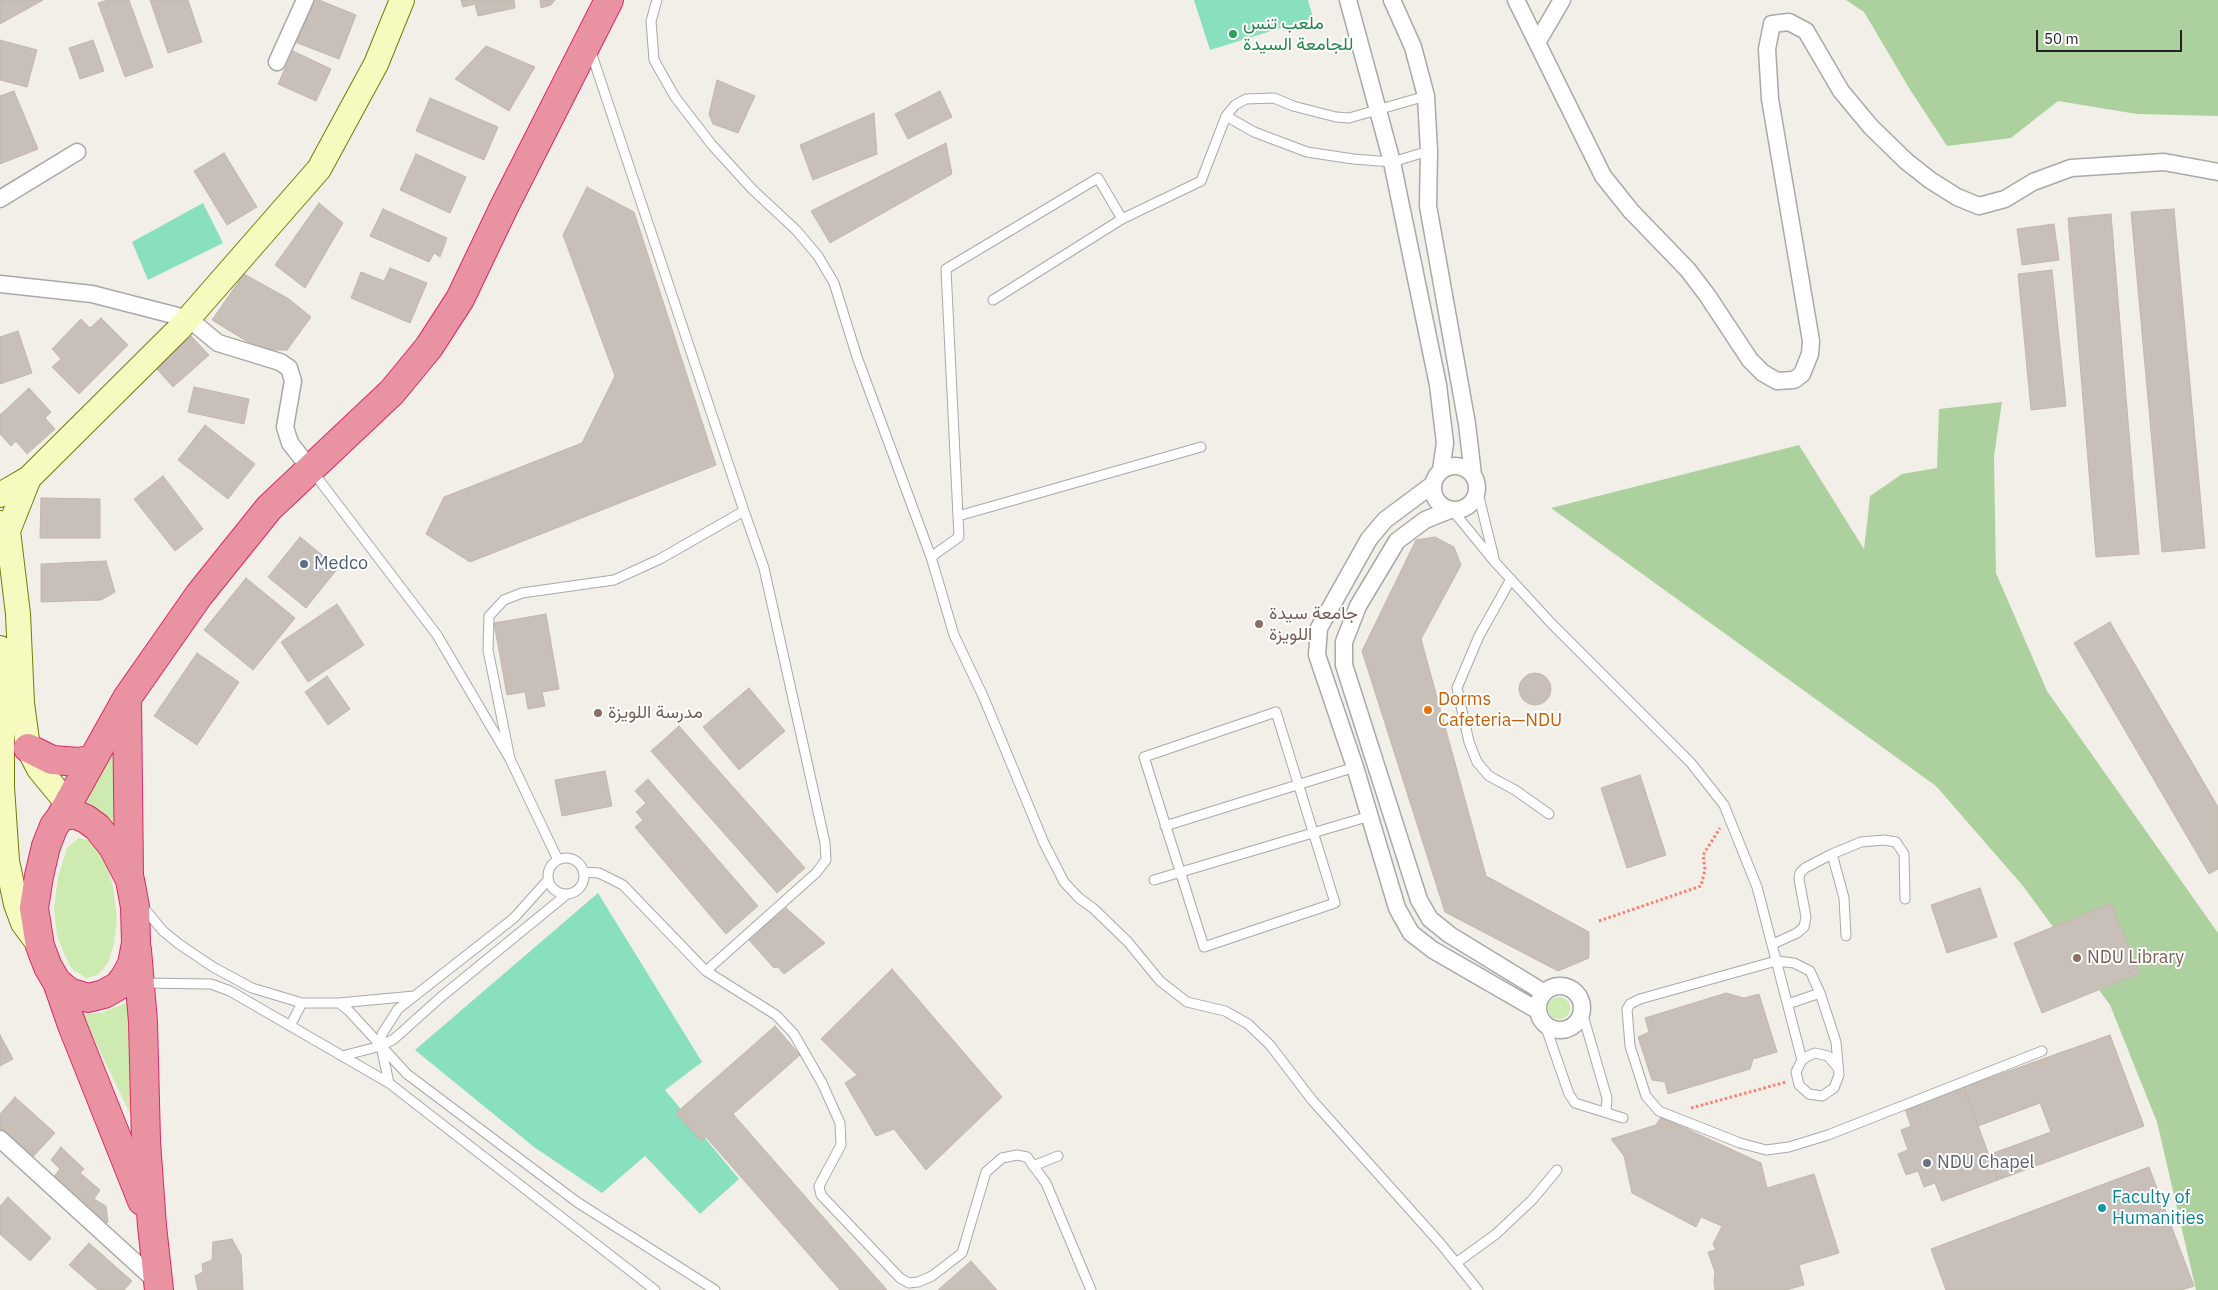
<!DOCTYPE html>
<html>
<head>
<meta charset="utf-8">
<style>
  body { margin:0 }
  #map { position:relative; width:2218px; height:1290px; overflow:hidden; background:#f2efe9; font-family:"IBM Plex Sans",sans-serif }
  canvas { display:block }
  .scale { position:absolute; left:2036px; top:30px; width:146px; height:22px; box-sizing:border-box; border:2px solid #222; border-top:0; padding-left:6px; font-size:15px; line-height:18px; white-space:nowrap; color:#222; -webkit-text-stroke:4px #fff; paint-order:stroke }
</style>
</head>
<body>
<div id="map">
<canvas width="2218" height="1290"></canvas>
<div class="scale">50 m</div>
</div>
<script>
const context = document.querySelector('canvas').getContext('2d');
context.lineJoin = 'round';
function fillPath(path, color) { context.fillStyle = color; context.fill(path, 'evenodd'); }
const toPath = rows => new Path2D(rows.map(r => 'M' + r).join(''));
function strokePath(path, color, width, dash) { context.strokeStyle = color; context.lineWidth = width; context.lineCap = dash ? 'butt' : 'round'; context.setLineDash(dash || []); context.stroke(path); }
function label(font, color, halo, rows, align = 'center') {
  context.font = font + ' "IBM Plex Sans",Vazirmatn,sans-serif'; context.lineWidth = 4; context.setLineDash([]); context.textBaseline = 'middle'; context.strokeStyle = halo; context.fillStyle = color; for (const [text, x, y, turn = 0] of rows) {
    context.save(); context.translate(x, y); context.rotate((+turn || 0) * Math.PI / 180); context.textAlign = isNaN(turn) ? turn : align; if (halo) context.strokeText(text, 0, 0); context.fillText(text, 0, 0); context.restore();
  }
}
fillPath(toPath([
  [118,731,118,833,79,795],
  [79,838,94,841,105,859,113,887,117,918,114,944,108,963,98,975,86,978,72,969,63,951,57,935,54,909,58,877,67,848],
  '1548 1008a11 11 0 1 1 22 0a11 11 0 1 1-22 0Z',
  [129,1002,135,1124,82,1014,101,1013]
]), '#cdebb0');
fillPath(toPath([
  [1846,0,2218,0,2218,116,2137,114,2058,101,2011,138,1947,146,1909,88,1864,12],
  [2002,402,1994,456,1996,573,2047,691,2218,933,2218,1290,2196,1290,2157,1122,2110,1005,2023,886,1936,786,1551,508,1799,445,1864,549,1870,496,1902,474,1937,468,1939,409]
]), '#add19e');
fillPath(toPath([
  [1194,0,1308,0,1313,18,1210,50],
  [203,203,223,243,148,280,132,242],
  [598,893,702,1062,665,1090,739,1179,700,1214,645,1156,602,1193,534,1147,415,1050]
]), '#88e0be');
const building = toPath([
  [0,0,43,0,0,24,0,0],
  [108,0,129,0,153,67,125,77,98,3,108,0],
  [150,0,188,0,202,42,168,53,150,0],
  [312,0,319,0,356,15,339,59,295,42,312,0],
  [461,0,514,0,515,8,478,16,475,4,463,7,461,0],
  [540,0,555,0,551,5,541,8,540,0],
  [0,40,37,50,27,87,0,80,0,40],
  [93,40,104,71,80,79,69,48,93,40],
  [486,46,535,67,509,111,455,79,486,46],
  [293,51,331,69,316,101,278,84,293,51],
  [717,80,755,96,738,133,713,124,709,114,717,80],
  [14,91,38,149,0,164,0,96,14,91],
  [940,91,952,117,908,139,895,114,940,91],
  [430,98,498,127,484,160,416,131,430,98],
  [874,113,877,154,813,180,800,145,874,113],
  [946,143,952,174,830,243,811,211,946,143],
  [224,153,257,207,227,225,194,171,224,153],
  [416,154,466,177,450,213,400,190,416,154],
  [587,187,634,212,716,465,470,562,426,534,444,497,582,443,615,376,563,235,587,187],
  [319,203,343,223,305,288,275,265,319,203],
  [383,209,447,238,440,257,434,253,429,262,370,236,383,209],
  [2174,209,2205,548,2162,552,2131,212,2174,209],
  [2111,214,2139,554,2096,557,2068,218,2111,214],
  [2054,224,2059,260,2022,265,2017,229,2054,224],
  [390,268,427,283,410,323,351,298,361,272,384,281,390,268],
  [2052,270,2066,406,2031,410,2018,274,2052,270],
  [244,274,289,299,311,317,287,350,261,350,212,320,244,274],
  [101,318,128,345,79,394,52,367,61,359,52,349,81,319,90,328,101,318],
  [18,331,32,373,0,384,0,337,18,331],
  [191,336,209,355,173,387,156,368,191,336],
  [194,387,249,399,244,424,188,412,194,387],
  [29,388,51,412,45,418,55,429,27,454,16,441,11,446,0,434,0,415,29,388],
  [205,425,255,464,228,499,178,460,205,425],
  [163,476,203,529,175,551,134,499,163,476],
  [41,498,100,499,100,538,40,538,41,498],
  [300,537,338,568,306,608,268,577,300,537],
  [1435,537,1454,547,1461,565,1421,639,1486,876,1589,932,1589,958,1558,971,1445,912,1362,651,1416,540,1435,537],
  [106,561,115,592,101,600,41,602,41,564,106,561],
  [246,578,295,618,253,670,204,630,246,578],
  [337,604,364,645,308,682,281,642,337,604],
  [546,614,559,689,542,692,545,706,528,709,525,692,507,695,494,623,546,614],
  [2110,622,2218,807,2218,869,2209,874,2074,643,2110,622],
  [197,653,239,682,197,745,154,716,197,653],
  '1519 689a16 16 0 1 1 32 0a16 16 0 1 1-32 0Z',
  [327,676,350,709,328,725,305,692,327,676],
  [749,688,785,731,739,770,703,727,749,688],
  [679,726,805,868,777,893,651,751,679,726],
  [605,771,612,806,562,816,555,780,605,771],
  [1640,775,1666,855,1627,868,1601,788,1640,775],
  [648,779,758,906,726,934,635,827,643,820,636,812,646,803,635,791,648,779],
  [1980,888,1997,937,1947,953,1931,905,1980,888],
  [2111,903,2140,973,2042,1013,2014,943,2111,903],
  [786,908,825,943,784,974,778,967,774,968,748,939,786,908],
  [892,969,1002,1097,926,1170,894,1129,876,1136,845,1083,857,1075,821,1039,892,969],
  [1726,993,1744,998,1759,994,1777,1052,1753,1059,1750,1069,1668,1094,1665,1082,1652,1080,1638,1037,1649,1032,1645,1018,1726,993],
  [775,1026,800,1055,733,1114,887,1290,840,1290,706,1137,701,1141,676,1113,775,1026],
  [0,1035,13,1059,0,1066,0,1035],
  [2110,1035,2144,1126,1998,1180,1988,1155,2051,1132,2040,1103,1978,1126,1964,1087,2110,1035],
  [1964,1087,1998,1180,1942,1201,1935,1183,1924,1187,1918,1171,1906,1175,1898,1154,1908,1150,1901,1130,1911,1126,1905,1109,1964,1087],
  [15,1097,55,1133,30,1160,0,1132,0,1114,15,1097],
  [1661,1117,1761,1163,1767,1188,1814,1174,1839,1253,1799,1265,1804,1285,1786,1290,1715,1290,1714,1281,1715,1272,1708,1252,1716,1250,1713,1244,1722,1226,1701,1217,1696,1227,1632,1193,1624,1156,1611,1139,1656,1125,1661,1117],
  [61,1147,84,1169,80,1173,100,1190,94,1199,106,1206,108,1222,100,1230,48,1184,60,1169,51,1160,61,1147],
  [2149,1167,2194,1286,2182,1290,1946,1290,1931,1249,2149,1167],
  [8,1197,51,1238,30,1261,0,1234,0,1206,8,1197],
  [232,1239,241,1255,243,1290,198,1290,195,1276,203,1272,202,1264,212,1260,213,1242,232,1239],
  [89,1243,132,1281,124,1290,98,1290,69,1265,89,1243],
  [971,1261,997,1290,938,1290,971,1261]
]);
fillPath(building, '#c7bfb8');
strokePath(building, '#c4b6ab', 1);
const lane = toPath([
  [657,0,651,21,654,60,675,97,712,145,752,189,796,230,818,256,834,283,857,357,931,557,954,635,983,696,1044,843,1064,882,1079,898,1094,909,1128,942,1160,981,1187,1002,1225,1011,1248,1024,1270,1045,1312,1100,1440,1243,1478,1290],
  [1226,116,1254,132,1307,152,1353,159,1392,162,1429,151],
  [993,300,1122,219,1201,181,1226,116,1235,105,1246,99,1274,98,1293,106,1336,117,1349,118,1426,96],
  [313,472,437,635,510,759,558,860],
  [1477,489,1494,558],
  [1453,511,1494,561,1551,623,1691,763,1724,805,1757,887,1802,1060],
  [958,516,1201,447],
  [931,557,959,537,946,269,1098,178,1122,219],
  [1511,579,1479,636,1457,688,1469,742,1477,762,1489,776,1515,790,1549,814],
  [1276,712,1335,903,1204,947,1144,757,1276,712],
  [510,759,488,650,489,616,504,600,522,593,614,580,660,559,744,511,590,49],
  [1165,826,1355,767],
  [1832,854,1844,898,1846,936],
  '548 876a18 18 0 1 1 36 0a18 18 0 1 1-36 0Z',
  [583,872,599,873,623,885,706,971,816,873,826,860,825,843,764,568,744,511],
  [1154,880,1370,816],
  [143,907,163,931,179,944,213,967,252,988,302,1003,339,1003,349,1011,407,1074,577,1202,715,1290],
  [1773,944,1797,933,1804,927,1806,917,1799,879,1800,873,1805,868,1832,854,1861,842,1884,840,1896,842,1904,854,1905,899],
  [706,971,776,1015,794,1034,822,1083,840,1123,841,1145,819,1186,821,1195,900,1278,909,1283,918,1282,932,1276,962,1253,986,1172,1002,1158,1017,1155,1027,1157,1046,1183,1091,1290],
  [143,983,211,984,230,991,389,1083,655,1290],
  [339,1003,414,996],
  [1788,1004,1820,993],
  [1582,1012,1607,1098,1606,1112],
  [1545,1025,1569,1094,1575,1103,1623,1118],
  [290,1026,302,1003],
  [342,1056,381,1046,394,1039,441,997,566,895],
  [1838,1068,1828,1056,1815,1053,1808,1056,1802,1060,1796,1072,1799,1085,1809,1094,1822,1096,1834,1088,1839,1075,1836,1042,1820,993,1810,971,1794,963,1776,961,1640,999,1630,1004,1627,1009,1630,1046,1646,1096,1659,1111,1740,1143,1766,1150,1789,1147,1828,1135,2042,1051],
  [389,1083,381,1046,382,1034,398,1009,514,918,548,880],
  [1033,1166,1058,1156],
  [1456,1263,1496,1234,1532,1200,1557,1170]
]);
const street = toPath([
  [1348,0,1392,162,1438,385,1445,443,1441,470],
  [1392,0,1413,47,1426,96,1429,151,1428,206,1467,424,1473,475],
  [1516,0,1603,176,1631,211,1688,270,1707,295,1750,360,1763,373,1777,381,1794,380,1802,374,1810,354,1811,341,1770,99,1767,49,1772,24,1789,22,1806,31,1841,91,1871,127,1906,161,1930,180,1957,197,1979,206,2005,199,2033,182,2071,168,2164,162,2218,172],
  [1538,41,1562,0],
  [277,62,305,0],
  [0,199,77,152],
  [0,284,92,294,189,319,218,343,280,362,289,368,293,381,285,427,290,443,311,470],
  '1433 488a22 22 0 1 1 44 0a22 22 0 1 1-44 0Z',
  [1432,485,1385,520,1369,539,1319,628,1317,655,1355,767,1397,908,1411,933,1433,950,1537,1010],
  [1450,510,1425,520,1397,541,1358,606,1344,642,1344,665,1419,900,1430,919,1450,935,1543,992],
  '1538 1008a22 22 0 1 1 44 0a22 22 0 1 1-44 0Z',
  [0,1139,158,1283]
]);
const secondary = toPath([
  [0,495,29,478,180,328,319,169,376,64,402,0],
  [0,523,8,531,18,614,22,703,28,748,39,769,77,815],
  [0,538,8,531,29,478],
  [0,648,2,677,2,787,7,861,16,904,23,923,40,946]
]);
const highway = toPath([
  [127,699,129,874],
  [28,748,52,760,79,762,92,759],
  [67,815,77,815,86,819,97,827,113,847,130,880,135,907,136,943,132,964,125,977,118,986,104,994,88,998,69,992,57,982,48,967,40,946,34,908,39,876,46,846,54,826,60,818,67,815],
  [60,818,127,698,199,595,269,508,392,392,429,347,460,299,504,207,609,0],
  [137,950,143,1022,146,1141,152,1226,159,1290],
  [57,982,72,1025,142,1201]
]);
strokePath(lane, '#a9a9a9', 11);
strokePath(street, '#a9a9a9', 19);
strokePath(secondary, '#707d05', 26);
strokePath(highway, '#dc2a67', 30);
strokePath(toPath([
  [1599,921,1701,886,1705,870,1703,855,1720,828],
  [1691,1108,1786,1082]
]), '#fa8072', 3, [2.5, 2.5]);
strokePath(lane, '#fff', 9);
strokePath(street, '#fff', 16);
strokePath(secondary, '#f7fabf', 24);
strokePath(highway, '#e892a2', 28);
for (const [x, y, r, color] of [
  [1233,34,5,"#2e9e5b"],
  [304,564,5,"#5c6f8a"],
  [1259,624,5,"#8d6e63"],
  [1428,710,5,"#e8710a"],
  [598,713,5,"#8d6e63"],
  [2077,958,5,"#8d6e63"],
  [1927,1163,5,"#6b7280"],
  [2102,1208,5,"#0f9aa8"]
]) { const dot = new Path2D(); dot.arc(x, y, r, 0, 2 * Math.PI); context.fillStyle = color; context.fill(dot); strokePath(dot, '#fff', 2); }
label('18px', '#27864d', '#fff', [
  ["ملعب تنس",1243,24],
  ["للجامعة السيدة",1243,45]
], 'left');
label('18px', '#4e5e75', '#fff', [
  ["Medco",314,564]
], 'left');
label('18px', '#785e54', '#fff', [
  ["جامعة سيدة",1269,614],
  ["اللويزة",1269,635],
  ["مدرسة اللويزة",608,713],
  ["NDU Library",2087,958]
], 'left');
label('18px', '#c56008', '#fff', [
  ["Dorms",1438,700],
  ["Cafeteria—NDU",1438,721]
], 'left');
label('18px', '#5b616d', '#fff', [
  ["NDU Chapel",1937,1163]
], 'left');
label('18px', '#0d838f', '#fff', [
  ["Faculty of",2112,1198],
  ["Humanities",2112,1219]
], 'left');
</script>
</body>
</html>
